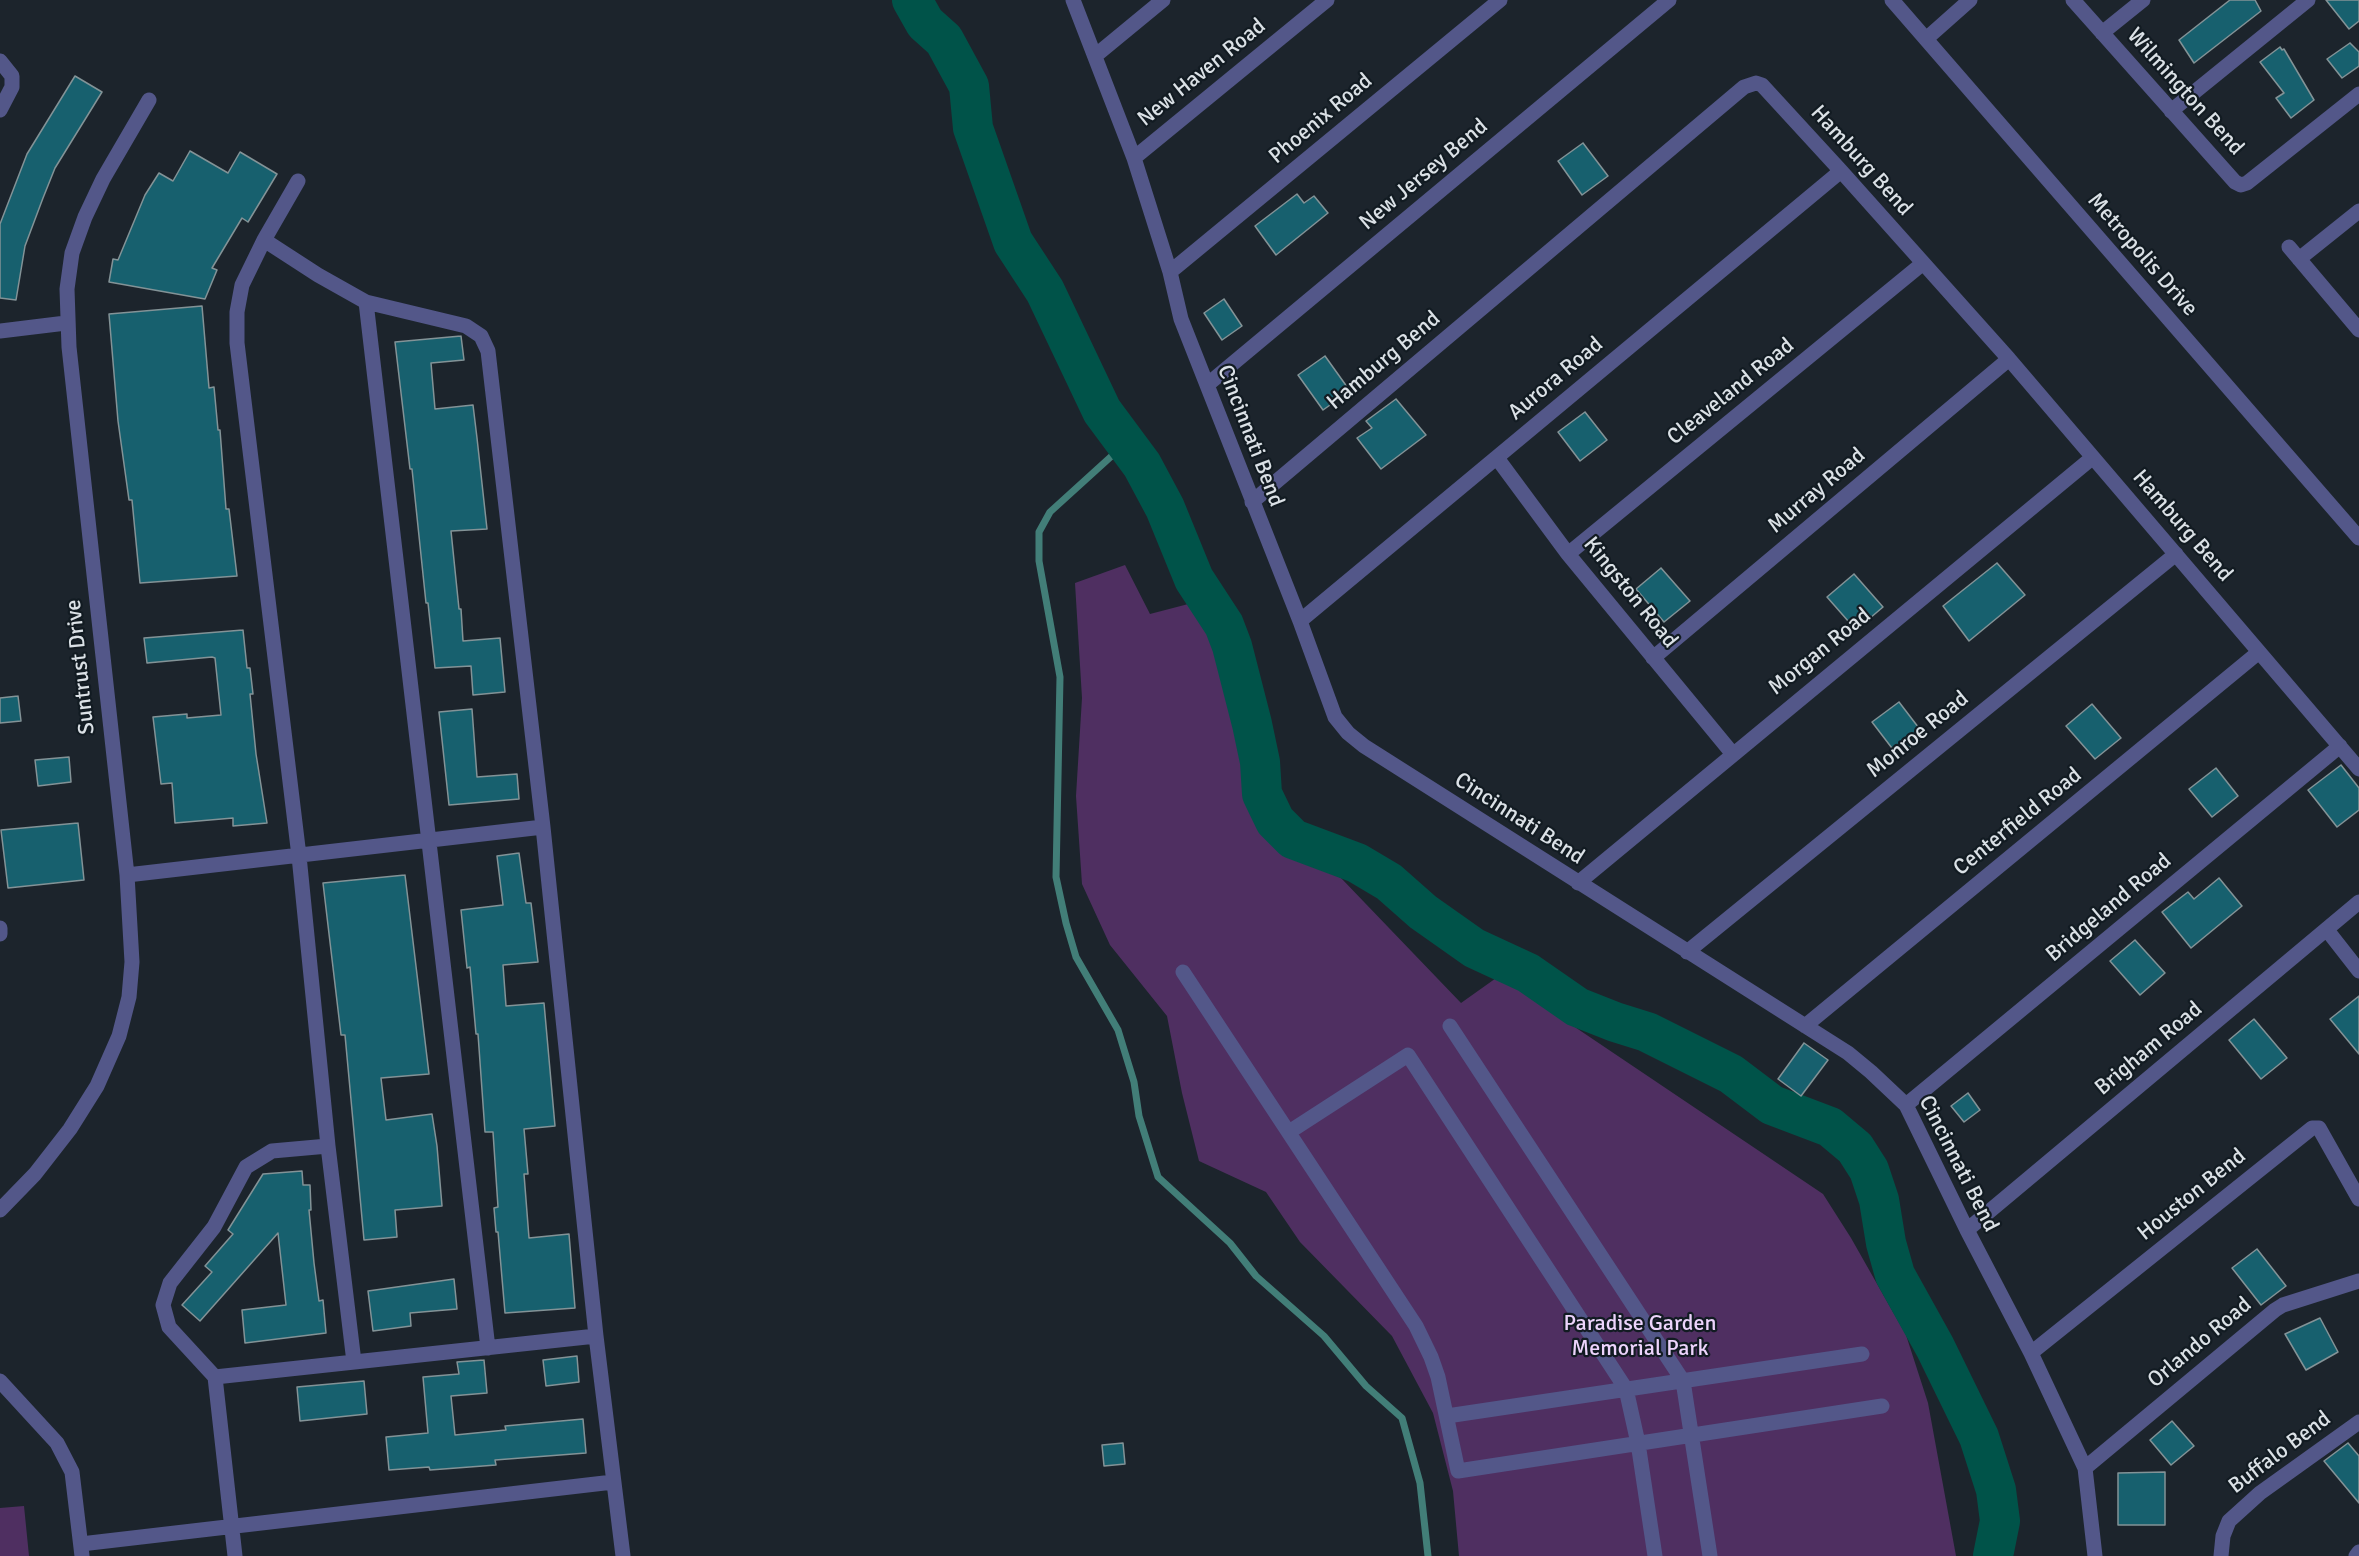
<!DOCTYPE html>
<html>
<head>
<meta charset="utf-8">
<style>
  body { margin:0 }
  canvas { display:block; background:#1c242c }
</style>
</head>
<body>
<canvas width="2359" height="1556"></canvas>
<script>
const context = document.querySelector('canvas').getContext('2d');
context.lineJoin = 'round';
function fillPath(path, color) { context.fillStyle = color; context.fill(path, 'evenodd'); }
const toPath = rows => new Path2D(rows.map(r => 'M' + r).join(''));
function strokePath(path, color, width, dash) { context.strokeStyle = color; context.lineWidth = width; context.lineCap = dash ? 'butt' : 'round'; context.setLineDash(dash || []); context.stroke(path); }
function label(font, color, halo, rows, align = 'center') {
  context.font = font + ' Signika,sans-serif'; context.lineWidth = 4.5; context.setLineDash([]); context.textBaseline = 'middle'; context.strokeStyle = halo; context.fillStyle = color; for (const [text, x, y, turn = 0] of rows) {
    context.save(); context.translate(x, y); context.rotate((+turn || 0) * Math.PI / 180); context.textAlign = isNaN(turn) ? turn : align; if (halo) context.strokeText(text, 0, 0); context.fillText(text, 0, 0); context.restore();
  }
}
fillPath(toPath([
  [1125,565,1150,614,1196,602,1238,692,1253,741,1254,794,1257,823,1276,848,1341,878,1461,1003,1499,976,1823,1194,1851,1238,1906,1335,1928,1403,1956,1556,1459,1556,1453,1491,1433,1413,1392,1336,1300,1242,1266,1192,1199,1161,1182,1093,1167,1016,1110,945,1082,884,1076,796,1082,698,1075,583],
  [24,1506,29,1556,0,1556,0,1508]
]), '#4f2f61');
strokePath(toPath([
  [1126,443,1050,512,1039,532,1039,561,1060,677,1056,877,1066,923,1076,957,1118,1030,1134,1082,1139,1116,1158,1177,1230,1243,1256,1276,1324,1336,1366,1386,1402,1418,1420,1483,1428,1556]
]), '#427e78', 7);
strokePath(toPath([
  [912,0,925,23,944,40,969,86,973,128,1013,242,1045,291,1102,411,1142,465,1165,508,1194,579,1224,625,1232,646,1252,724,1260,762,1262,794,1275,821,1293,839,1357,863,1389,882,1423,912,1474,948,1528,973,1577,1007,1615,1022,1647,1032,1731,1074,1772,1105,1830,1127,1855,1148,1869,1170,1879,1200,1886,1243,1895,1275,1935,1347,1979,1437,1996,1490,2000,1521,1993,1556]
]), '#005349', 40);
const building = toPath([
  [2230,0,2255,0,2261,11,2194,63,2179,40,2230,0],
  [2326,0,2359,0,2359,21,2349,29,2326,0],
  [2350,43,2359,52,2359,66,2342,78,2327,59,2350,43],
  [2280,47,2282,50,2284,49,2314,100,2291,118,2276,98,2284,93,2260,62,2280,47],
  [75,76,102,92,55,168,43,198,25,246,16,300,0,298,0,224,27,154,75,76],
  [1583,143,1608,176,1582,195,1558,161,1583,143],
  [190,151,228,173,240,152,277,174,248,222,242,218,212,268,217,270,205,299,109,282,113,259,118,260,145,195,159,173,173,181,190,151],
  [1297,194,1304,203,1314,196,1328,213,1276,255,1255,226,1297,194],
  [1224,299,1242,326,1222,340,1204,313,1224,299],
  [202,306,209,388,214,387,218,430,220,430,226,509,229,509,237,576,140,583,132,500,129,500,118,421,109,314,202,306],
  [461,336,464,360,431,363,435,409,473,405,477,438,487,529,451,531,459,609,461,609,463,641,500,638,505,692,473,695,471,666,435,668,428,603,426,603,412,469,410,469,395,342,461,336],
  [1325,356,1350,391,1323,410,1298,375,1325,356],
  [1396,399,1426,435,1381,469,1357,438,1372,428,1366,421,1396,399],
  [1585,412,1607,440,1580,461,1558,432,1585,412],
  [1997,563,2025,595,1969,641,1943,606,1997,563],
  [1661,568,1690,601,1664,622,1636,589,1661,568],
  [1854,574,1883,607,1856,630,1827,597,1854,574],
  [243,630,247,668,250,668,253,694,250,694,256,754,267,823,233,826,233,818,175,823,172,783,161,784,153,717,187,714,187,718,221,715,215,658,212,657,147,663,144,638,243,630],
  [18,696,21,721,0,723,0,698,18,696],
  [1899,702,1925,736,1898,756,1872,722,1899,702],
  [2092,704,2121,738,2095,759,2066,726,2092,704],
  [472,709,477,777,517,774,519,799,449,805,439,712,472,709],
  [69,757,71,782,38,786,35,760,69,757],
  [2341,765,2359,788,2359,810,2337,827,2308,790,2341,765],
  [2216,768,2238,796,2212,817,2189,789,2216,768],
  [78,823,84,880,8,888,1,830,78,823],
  [519,853,526,903,531,903,538,962,503,965,506,1006,544,1003,555,1126,524,1129,528,1174,524,1174,529,1238,569,1234,575,1308,505,1313,498,1232,496,1232,494,1208,498,1207,493,1132,485,1132,478,1034,476,1034,470,967,467,968,461,910,503,905,497,856,519,853],
  [405,875,429,1074,381,1078,386,1120,432,1114,437,1146,442,1206,395,1210,397,1237,364,1240,345,1035,341,1035,323,883,405,875],
  [2219,878,2242,906,2191,948,2162,912,2188,892,2194,899,2219,878],
  [2135,940,2165,973,2140,995,2110,961,2135,940],
  [2359,996,2359,1054,2330,1019,2359,996],
  [2254,1019,2287,1058,2261,1079,2229,1040,2254,1019],
  [1804,1043,1828,1060,1801,1096,1778,1079,1804,1043],
  [1968,1093,1980,1110,1964,1122,1951,1106,1968,1093],
  [302,1171,303,1185,310,1185,311,1210,309,1210,314,1263,319,1301,323,1300,326,1333,245,1343,242,1310,286,1305,278,1233,200,1321,182,1305,212,1272,205,1266,233,1234,228,1230,263,1174,302,1171],
  [2257,1249,2286,1286,2261,1305,2232,1268,2257,1249],
  [454,1279,457,1309,410,1313,411,1326,373,1331,368,1291,454,1279],
  [2320,1318,2338,1352,2306,1370,2285,1334,2320,1318],
  [577,1356,579,1382,546,1386,543,1360,577,1356],
  [484,1360,487,1393,451,1396,455,1435,506,1430,505,1426,583,1419,586,1453,495,1460,496,1465,430,1470,429,1467,389,1470,386,1437,428,1433,423,1377,459,1374,457,1362,484,1360],
  [364,1381,367,1414,300,1421,297,1387,364,1381],
  [2172,1421,2194,1446,2171,1465,2150,1440,2172,1421],
  [1123,1443,1125,1464,1104,1466,1102,1445,1123,1443],
  [2348,1443,2359,1456,2359,1503,2324,1461,2348,1443],
  [2165,1472,2165,1525,2118,1525,2118,1473,2165,1472]
]);
fillPath(building, '#17606e');
strokePath(building, '#839397', 1.5);
strokePath(toPath([
  [1073,0,1134,158,1170,272,1181,319,1300,621,1335,717,1348,733,1364,746,1848,1053,1871,1072,1906,1105,1967,1230,2031,1353,2085,1468,2095,1556],
  [1892,0,2359,538],
  [2073,0,2235,182,2241,185,2247,183,2359,94],
  [2102,33,2143,0],
  [1926,39,1970,0],
  [1095,56,1163,0],
  [0,61,12,76,12,87,0,110],
  [2171,111,2308,0],
  [1134,158,1327,0],
  [298,181,264,240,242,285,237,312,237,343,299,856,328,1146,354,1362],
  [264,240,318,275,366,302,466,326,481,336,488,351,543,827,596,1336,623,1556],
  [2289,247,2359,330],
  [2299,259,2359,211],
  [1170,272,1500,0],
  [366,302,488,1348],
  [0,331,66,323],
  [1207,385,1669,0],
  [1497,458,1568,554,1732,753],
  [1252,502,1744,87,1756,83,1762,85,1841,171,2009,359,2359,769],
  [1568,554,1922,264],
  [1300,621,1841,171],
  [1653,658,2009,359],
  [127,875,543,827],
  [1578,883,2092,458],
  [0,928,0,934],
  [2327,930,2359,971],
  [1687,952,2176,554],
  [1183,972,1416,1326,1431,1357,1438,1377,1458,1471,1882,1406],
  [1450,1026,1683,1381,1710,1556],
  [1805,1026,2259,652],
  [1906,1105,2340,746],
  [1289,1132,1408,1055,1626,1389,1638,1443,1655,1556],
  [0,1210,35,1174,70,1129,97,1086,119,1036,129,997,132,962,127,875,69,347,67,289,72,253,85,217,103,179,149,100],
  [1967,1230,2359,902],
  [2031,1353,2312,1128,2319,1128,2359,1199],
  [215,1377,596,1336],
  [0,1381,57,1443,72,1472,82,1556],
  [1447,1416,1862,1354],
  [2085,1468,2275,1310,2283,1305,2359,1281],
  [81,1544,613,1482],
  [235,1556,215,1377,169,1327,163,1305,170,1283,214,1227,246,1167,272,1151,328,1146],
  [2221,1556,2223,1536,2229,1521,2260,1493,2359,1422],
  [2356,1556,2359,1552]
]), '#535789', 15);
label('22px', '#dbe1e6', '#121b22', [
  ["New Haven Road",1202,73,-39],
  ["Wilmington Bend",2185,92,48],
  ["Phoenix Road",1321,119,-40],
  ["Hamburg Bend",1861,161,48],
  ["New Jersey Bend",1424,175,-40],
  ["Metropolis Drive",2142,255,49],
  ["Hamburg Bend",1384,361,-40],
  ["Aurora Road",1556,379,-40],
  ["Cleaveland Road",1731,392,-39],
  ["Cincinnati Bend",1250,436,69],
  ["Murray Road",1817,491,-40],
  ["Hamburg Bend",2182,526,49],
  ["Kingston Road",1630,593,51],
  ["Morgan Road",1820,652,-39],
  ["Suntrust Drive",81,667,-96],
  ["Monroe Road",1918,735,-39],
  ["Cincinnati Bend",1519,819,33],
  ["Centerfield Road",2018,822,-39],
  ["Bridgeland Road",2109,908,-40],
  ["Brigham Road",2149,1049,-40],
  ["Cincinnati Bend",1958,1164,63],
  ["Houston Bend",2192,1195,-39],
  ["Orlando Road",2200,1343,-40],
  ["Buffalo Bend",2280,1453,-37]
]);
label('22px', '#edd4fc', '#121b22', [
  ["Paradise Garden",1640,1324],
  ["Memorial Park",1640,1349]
]);
</script>
</body>
</html>
